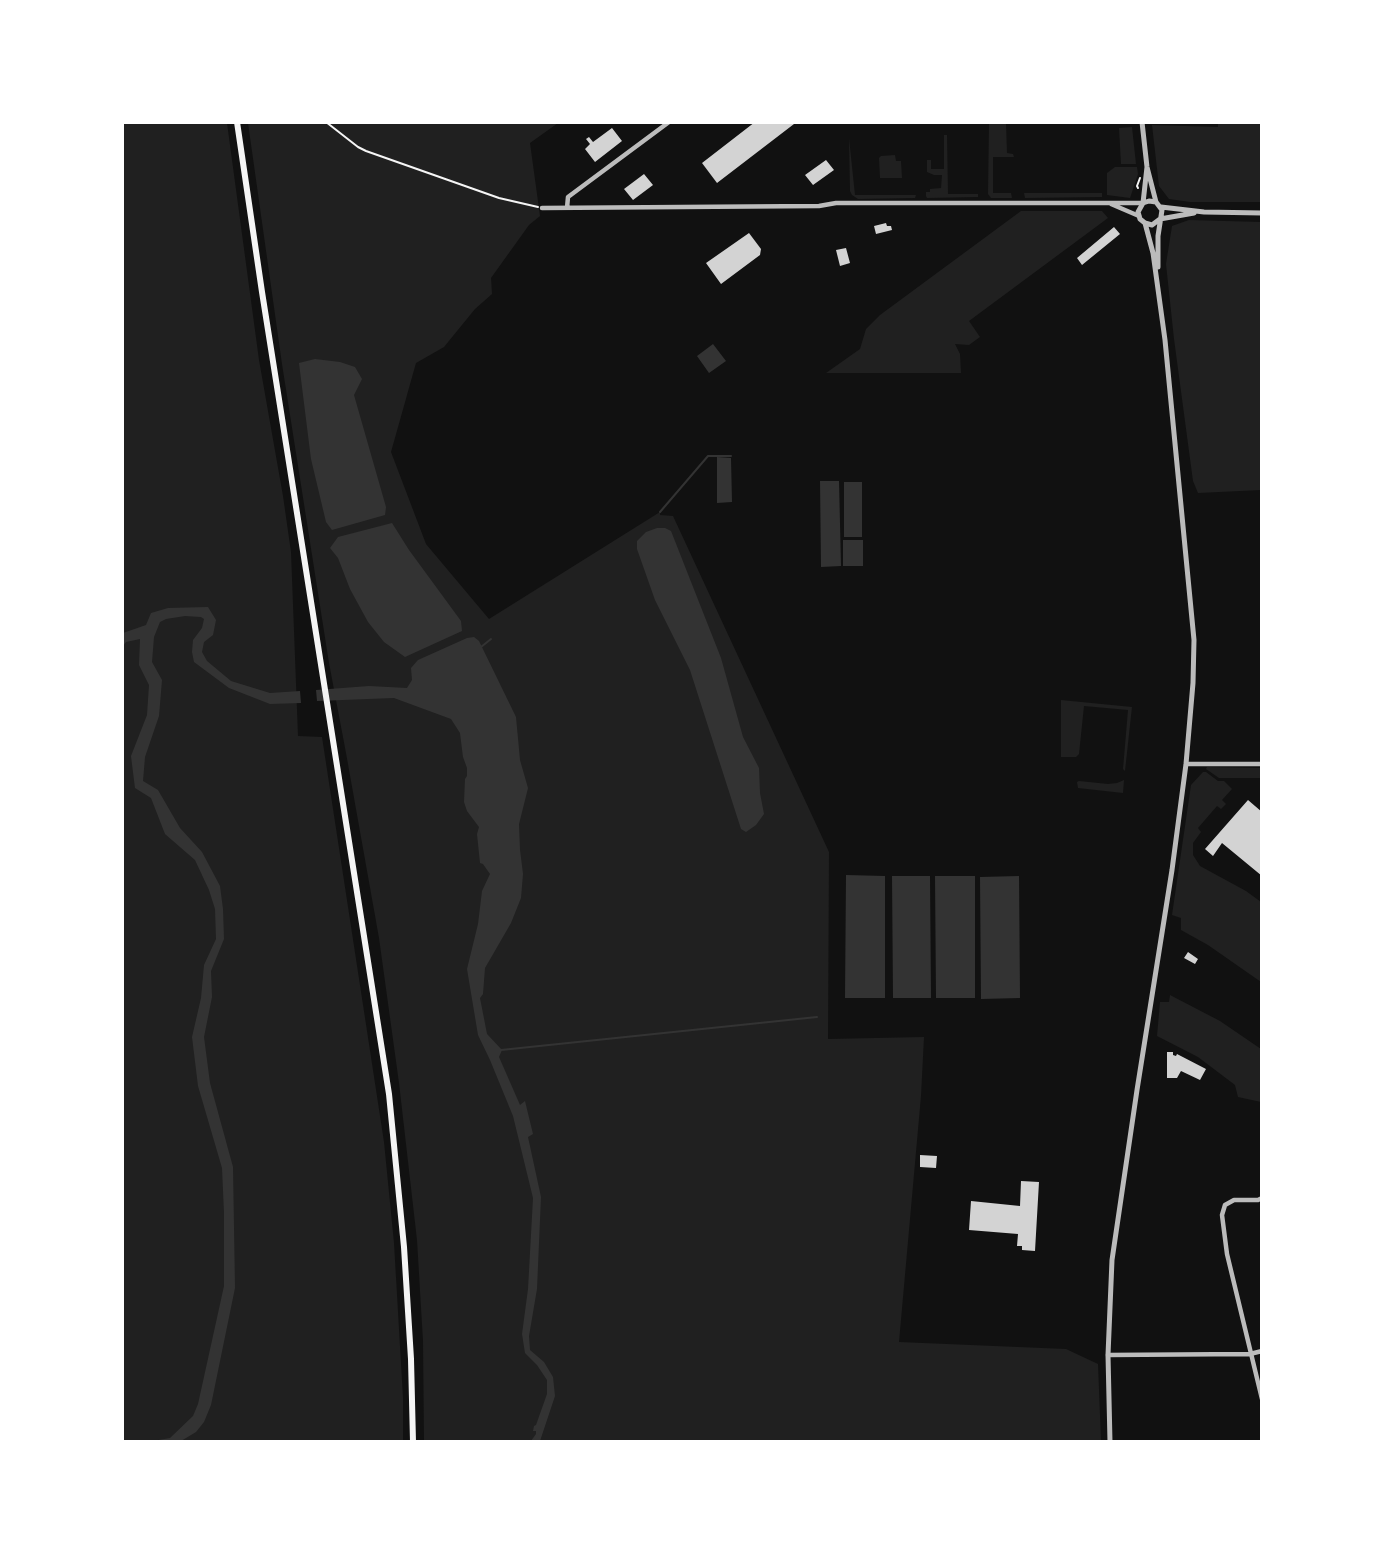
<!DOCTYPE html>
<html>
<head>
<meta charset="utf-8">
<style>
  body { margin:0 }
  #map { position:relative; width:1384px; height:1564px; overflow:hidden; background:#111; font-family:Figtree,sans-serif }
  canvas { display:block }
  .frame { position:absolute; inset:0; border:124px solid #fff; pointer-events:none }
</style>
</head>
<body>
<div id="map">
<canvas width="1384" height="1564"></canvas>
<div class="frame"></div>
</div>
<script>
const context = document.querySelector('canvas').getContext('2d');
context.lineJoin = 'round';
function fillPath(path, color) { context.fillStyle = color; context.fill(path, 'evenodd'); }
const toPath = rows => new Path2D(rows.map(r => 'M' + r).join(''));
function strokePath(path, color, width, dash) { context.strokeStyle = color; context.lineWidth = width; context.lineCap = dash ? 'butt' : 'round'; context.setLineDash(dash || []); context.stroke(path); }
fillPath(toPath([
  [123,123,227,123,259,360,283,496,291,552,298,736,322,737,384,1142,394,1243,403,1398,403,1441,123,1441],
  [248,123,558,123,530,143,540,216,529,225,491,278,492,294,475,309,444,347,416,363,391,452,426,544,489,619,660,512,660,515,673,516,829,852,828,1039,924,1037,921,1096,899,1342,1066,1349,1098,1364,1101,1441,424,1441,423,1341,417,1240,399,1083,379,938,346,753,329,663,282,364],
  [989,123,1006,123,1007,153,1013,154,1014,157,993,157,993,193,1011,193,1012,198,991,198,988,194],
  [1218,123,1261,123,1261,202,1190,202,1169,199,1159,186,1152,125,1218,127],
  [1132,127,1136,164,1121,164,1119,128],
  [944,135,947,135,948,194,978,194,978,197,927,198,926,196,926,192,930,192,930,189,941,188,942,175,934,175,927,172,927,160,931,160,931,169,944,169],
  [849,138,855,195,916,195,915,198,858,199,852,195,850,191],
  [895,155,896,161,901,161,902,178,880,178,879,158,881,156],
  [1115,167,1137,167,1138,174,1130,198,1107,195,1107,173],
  [1024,193,1102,193,1102,197,1025,198],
  [1021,211,1102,211,1108,218,969,321,980,337,969,345,955,344,960,354,961,373,826,373,860,349,866,329,880,315],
  [1189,220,1261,222,1261,490,1198,493,1193,481,1174,339,1166,264,1172,226],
  [1061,700,1132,707,1125,771,1123,769,1128,710,1084,706,1079,754,1076,757,1061,757],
  [1207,767,1261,768,1261,778,1219,778,1206,769],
  [1203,772,1206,772,1218,781,1224,781,1232,789,1222,800,1226,804,1221,809,1217,806,1198,828,1201,832,1193,843,1193,855,1200,866,1246,891,1261,902,1261,982,1208,945,1181,930,1181,918,1172,915,1191,785],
  [1124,780,1123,793,1078,788,1077,782,1079,781,1108,784,1117,783],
  [1170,995,1220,1021,1261,1049,1261,1102,1238,1097,1235,1085,1198,1057,1157,1036,1160,1002,1169,1002]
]), '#202020');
fillPath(toPath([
  [713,344,726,361,709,373,697,356],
  [315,359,340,362,355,367,362,379,354,395,386,507,385,515,332,530,326,522,311,459,299,363],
  [717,457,731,458,732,502,717,503],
  [820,481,839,481,841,566,821,567],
  [844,482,862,482,862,537,844,537],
  [392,523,409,550,461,621,462,631,405,657,384,642,368,622,350,589,338,558,330,548,338,537],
  [657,528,665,528,671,531,721,658,743,737,759,768,760,793,764,814,756,825,746,832,741,829,690,670,655,600,637,549,637,541,646,532],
  [843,540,863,540,863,566,843,566],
  [208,607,216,620,213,635,204,642,202,652,207,661,231,681,270,693,300,691,301,703,270,704,229,688,194,662,192,652,193,640,202,628,204,619,201,617,185,616,166,619,160,622,154,637,152,662,162,680,159,716,145,757,143,781,158,790,180,828,202,852,220,886,223,909,224,939,211,971,212,997,204,1037,210,1083,233,1167,235,1288,211,1405,204,1422,196,1432,181,1441,153,1441,170,1438,193,1416,198,1404,224,1286,224,1213,222,1168,198,1086,192,1037,201,998,204,965,216,939,215,909,209,890,195,860,165,834,151,798,135,788,131,756,147,715,149,685,139,665,140,639,126,642,123,646,123,633,146,625,151,613,168,608],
  [474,637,479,641,516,717,520,760,528,788,519,824,520,850,523,874,521,898,511,923,485,968,483,994,480,998,487,1034,502,1050,499,1057,520,1105,525,1101,533,1134,528,1137,541,1197,537,1289,529,1336,530,1350,544,1362,553,1377,555,1396,540,1441,531,1441,536,1434,536,1431,533,1431,534,1426,536,1425,547,1394,547,1380,537,1365,525,1353,522,1334,528,1289,533,1198,513,1116,490,1060,478,1035,467,969,478,924,482,891,490,874,483,864,480,863,477,834,479,827,467,811,464,802,465,779,467,776,467,768,463,757,460,733,451,719,394,698,317,701,316,690,369,686,407,688,412,680,411,668,418,660,467,638],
  [846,875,885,876,885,998,845,998],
  [892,876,930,876,931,998,893,998],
  [935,876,975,876,975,998,936,998],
  [1019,876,1020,998,981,999,980,877]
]), '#333');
strokePath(toPath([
  [660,512,708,456,731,456],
  [481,647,491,639],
  [501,1050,817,1017]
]), '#333', 2);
fillPath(toPath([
  [755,122,793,122,794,124,717,183,702,163],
  [612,128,622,141,595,162,585,149,590,144,586,139,589,137,593,142],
  [826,160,834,170,813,185,805,175],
  [644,174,653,185,633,200,624,189],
  [886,223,887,226,891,226,892,230,876,234,874,226],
  [1114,227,1120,234,1082,265,1077,258],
  [749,233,761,249,760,255,721,284,706,263],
  [846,248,850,263,840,266,836,250],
  [1248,800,1262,812,1262,876,1222,843,1213,856,1205,849],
  [1188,952,1198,959,1195,964,1184,958],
  [1167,1052,1173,1052,1173,1055,1176,1056,1177,1054,1206,1069,1200,1080,1181,1071,1177,1078,1167,1078],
  [920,1155,937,1156,936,1168,920,1167],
  [1021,1181,1039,1182,1035,1251,1022,1250,1022,1246,1017,1246,1018,1234,969,1230,971,1201,1020,1206]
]), '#d3d3d3');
strokePath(toPath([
  [326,122,358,147,366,151,499,198,538,207],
  [1138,188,1137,186,1140,178]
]), '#f5f5f5', 2);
strokePath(toPath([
  [1111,204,1139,216],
  [542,208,819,206,836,203,1143,203],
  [567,208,568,197,669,122],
  [1186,764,1262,764],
  [1262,1198,1258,1200,1234,1200,1225,1205,1222,1215,1227,1254,1262,1399],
  [1108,1355,1250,1354,1262,1351]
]), '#bcbcbc', 4.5);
strokePath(toPath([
  [1142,122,1147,167,1156,202],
  [1143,203,1149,201,1156,202,1162,210,1158,236,1158,267],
  [1161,207,1204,212,1262,213],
  [1145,223,1152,225,1160,219,1194,213],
  [1110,1442,1108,1355,1112,1260,1137,1090,1172,870,1186,764,1193,683,1194,640,1165,340,1153,253,1145,223,1140,219,1138,212,1143,203,1147,167]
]), '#bcbcbc', 5);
strokePath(toPath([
  [237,122,262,292,389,1094,404,1247,411,1359,413,1442]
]), '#f5f5f5', 6);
</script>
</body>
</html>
